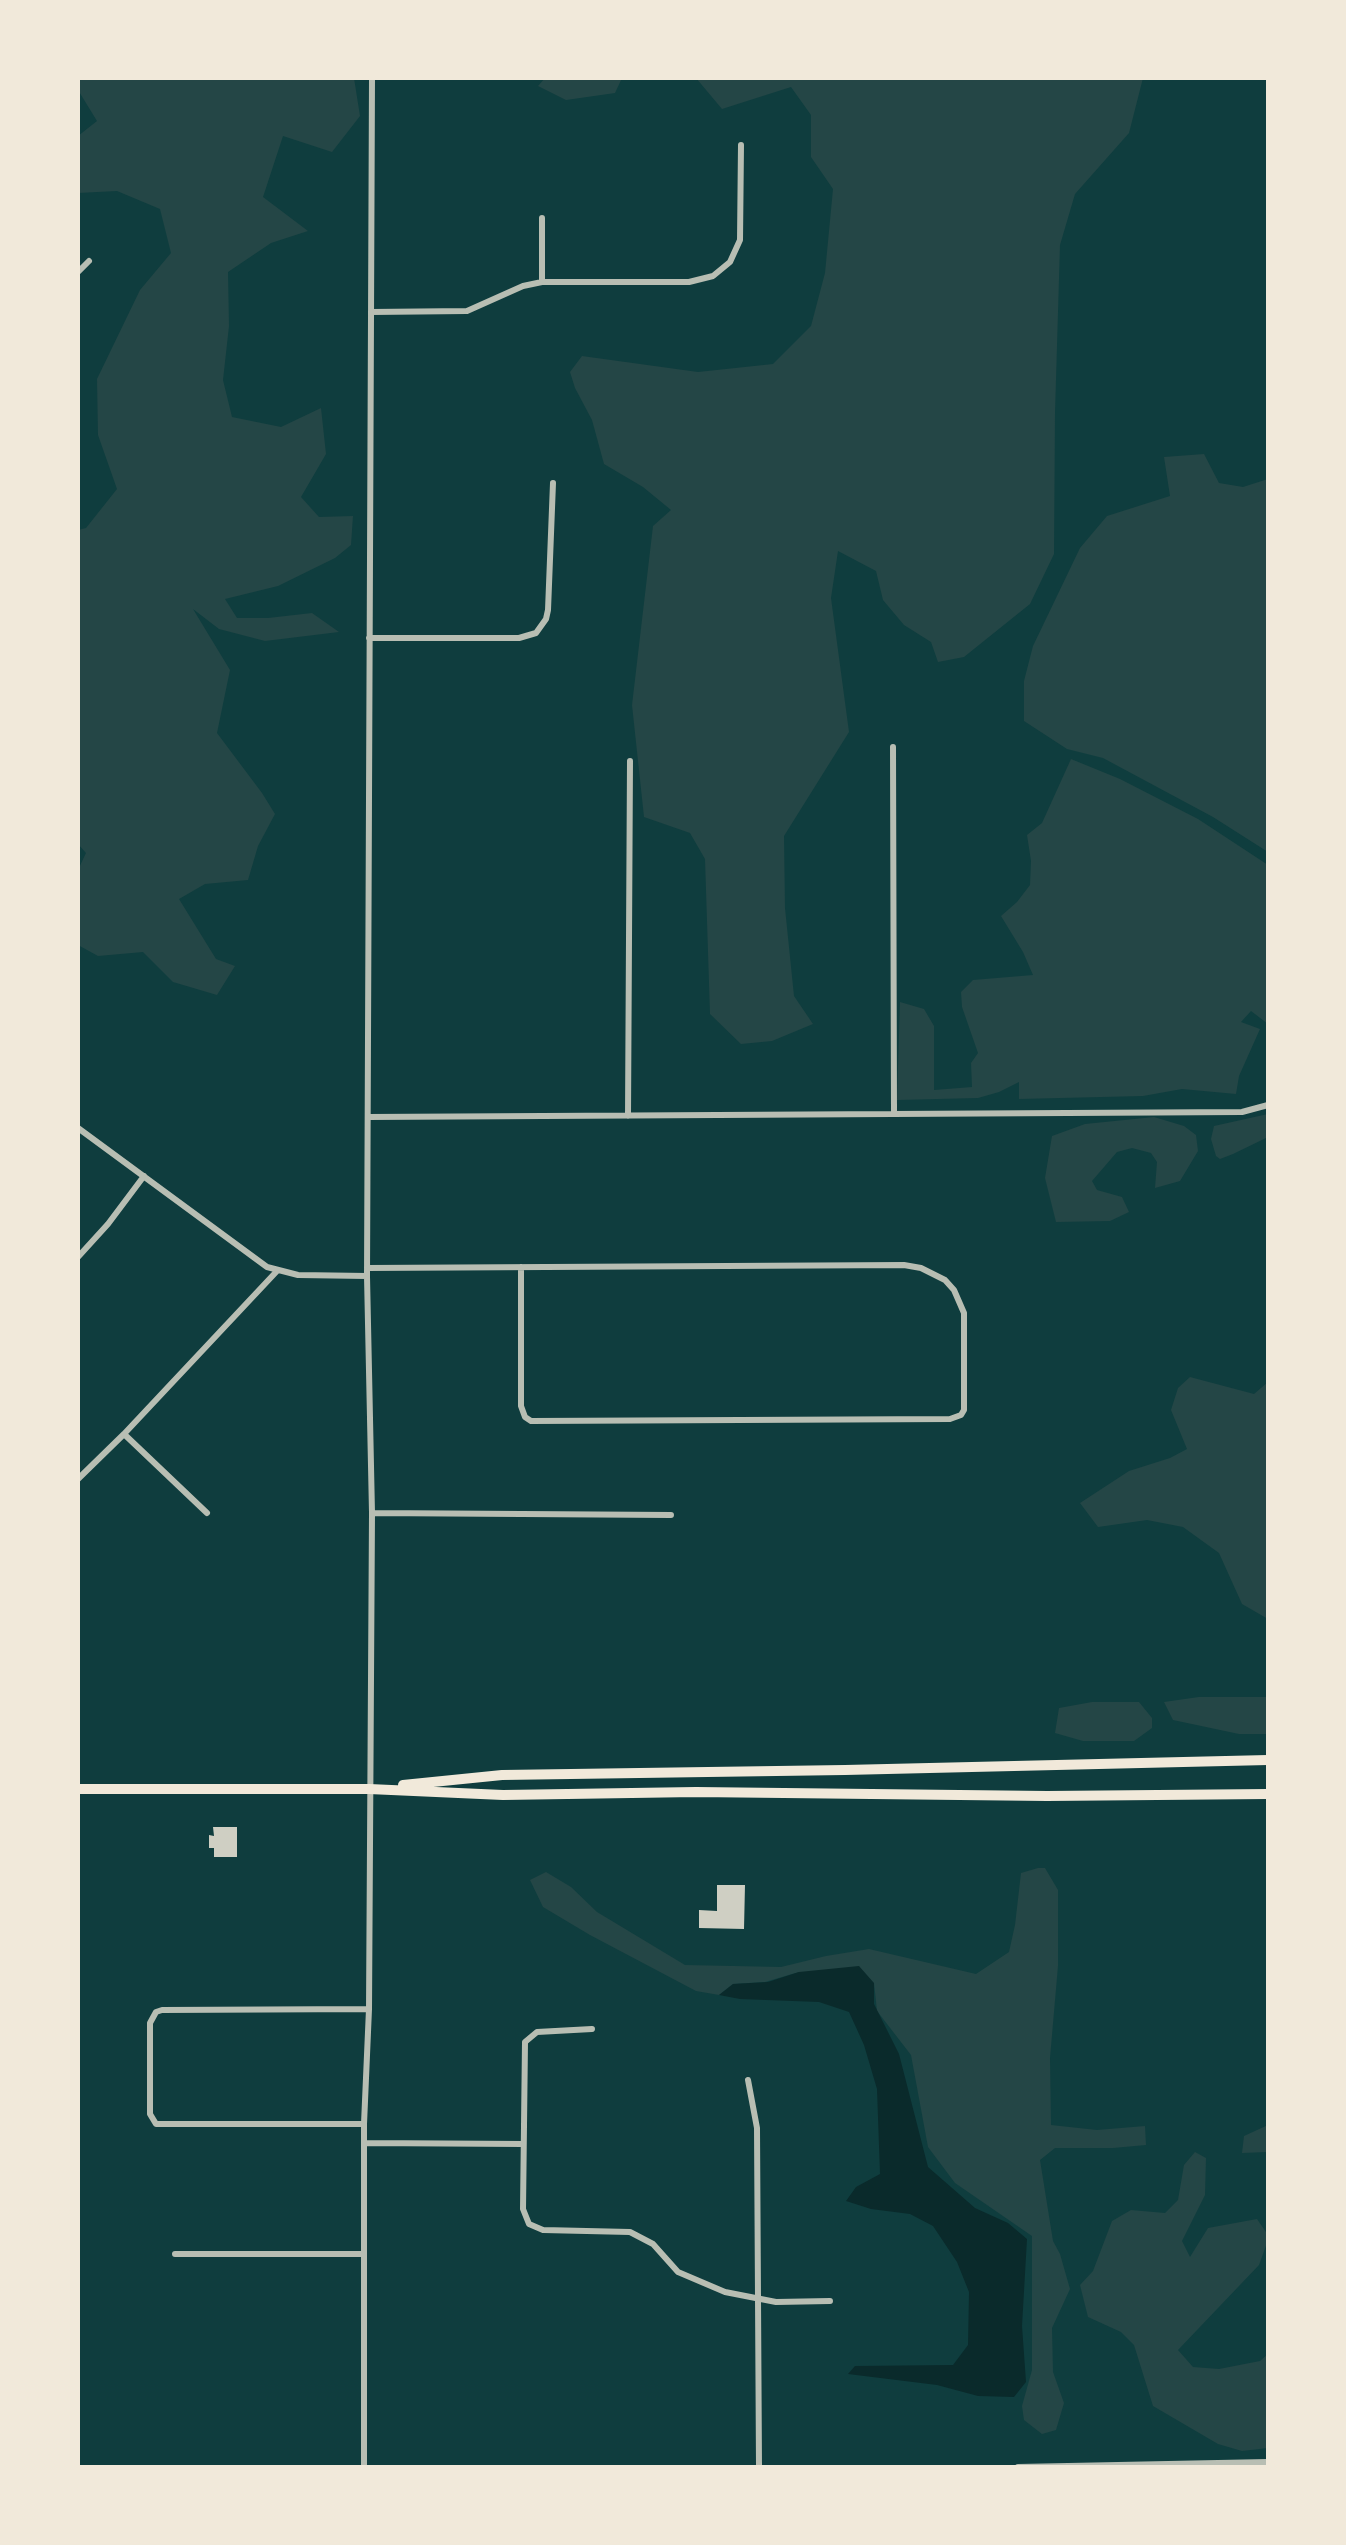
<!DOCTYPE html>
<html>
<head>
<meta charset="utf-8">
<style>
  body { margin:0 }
  #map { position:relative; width:1346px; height:2545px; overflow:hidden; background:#0f3d3e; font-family:"Fira Sans Condensed",sans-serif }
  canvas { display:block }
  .frame { position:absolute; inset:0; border:80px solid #f1e9da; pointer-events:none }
</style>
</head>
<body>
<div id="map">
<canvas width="1346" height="2545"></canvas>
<div class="frame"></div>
</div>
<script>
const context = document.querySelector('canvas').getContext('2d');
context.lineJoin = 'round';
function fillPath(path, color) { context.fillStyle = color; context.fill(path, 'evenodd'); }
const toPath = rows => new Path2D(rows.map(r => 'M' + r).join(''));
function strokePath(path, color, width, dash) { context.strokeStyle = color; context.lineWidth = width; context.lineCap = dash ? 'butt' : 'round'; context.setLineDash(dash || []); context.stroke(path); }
fillPath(toPath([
  [78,78,354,78,360,116,332,152,283,136,263,197,308,231,271,243,228,272,229,326,223,380,232,417,281,427,321,408,326,454,301,497,319,517,353,516,351,545,335,558,278,586,225,599,237,618,268,618,312,613,339,632,265,641,219,629,193,609,230,670,217,733,262,793,275,814,258,846,248,880,205,884,179,899,216,959,235,966,217,995,173,982,143,952,98,956,78,945,78,870,86,853,78,844,78,530,86,528,117,489,98,435,97,379,140,290,171,253,160,209,117,191,78,193,78,136,97,121,78,90],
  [545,78,622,78,615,93,566,100,538,86],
  [696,78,1143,78,1129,133,1075,194,1060,245,1055,413,1054,554,1030,604,964,657,938,662,931,642,904,625,883,600,876,571,838,551,831,598,849,732,784,836,785,908,794,996,813,1024,772,1041,741,1044,710,1014,705,859,690,833,644,817,632,705,653,526,671,510,643,487,604,464,592,420,575,388,570,372,582,356,698,372,773,364,811,326,825,273,833,189,811,157,811,115,791,87,722,109],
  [1204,454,1219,483,1243,487,1268,479,1268,852,1213,817,1103,758,1067,749,1024,721,1024,681,1033,646,1080,548,1107,516,1170,496,1164,457],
  [1071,759,1120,779,1198,819,1268,865,1268,1024,1251,1011,1241,1022,1260,1029,1239,1076,1236,1094,1182,1089,1143,1096,1019,1099,1019,1082,999,1092,978,1098,897,1100,900,1002,924,1009,934,1026,934,1090,972,1087,971,1063,978,1053,962,1007,961,992,973,980,1033,975,1023,952,1001,916,1017,902,1030,885,1031,861,1027,835,1042,823],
  [1268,1114,1268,1137,1233,1154,1220,1159,1216,1156,1211,1139,1214,1126],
  [1154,1117,1184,1126,1196,1135,1198,1151,1180,1181,1155,1188,1157,1162,1151,1153,1132,1148,1117,1152,1092,1181,1097,1190,1122,1197,1129,1212,1110,1221,1056,1222,1045,1178,1052,1136,1085,1124],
  [1190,1377,1254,1394,1268,1382,1268,1619,1242,1604,1219,1553,1183,1527,1147,1520,1098,1527,1080,1503,1129,1471,1170,1458,1187,1449,1171,1410,1178,1388],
  [1199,1697,1268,1697,1268,1734,1239,1734,1173,1720,1164,1702],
  [1092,1702,1139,1702,1152,1718,1152,1728,1134,1741,1083,1741,1055,1733,1059,1708],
  [1038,1868,1045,1868,1058,1890,1058,1966,1050,2058,1051,2125,1097,2130,1145,2126,1146,2145,1113,2148,1055,2148,1040,2160,1053,2241,1060,2254,1070,2289,1052,2328,1053,2372,1064,2403,1056,2430,1042,2434,1024,2420,1022,2406,1032,2370,1032,2236,955,2183,928,2147,911,2055,877,2011,874,1983,799,1972,765,1982,733,1984,719,1995,696,1991,590,1935,543,1907,530,1880,546,1872,571,1887,597,1912,685,1965,781,1967,826,1956,869,1949,976,1974,1009,1952,1015,1925,1021,1873],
  [1268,2125,1268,2152,1242,2153,1244,2136],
  [1195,2152,1206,2158,1205,2195,1182,2241,1190,2257,1208,2228,1257,2219,1268,2235,1268,2240,1259,2265,1178,2350,1193,2367,1219,2369,1260,2361,1268,2354,1268,2448,1242,2451,1218,2444,1153,2406,1134,2345,1121,2332,1088,2317,1080,2285,1093,2271,1112,2221,1131,2210,1165,2213,1178,2200,1184,2165]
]), '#244646');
fillPath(toPath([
  [859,1966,874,1983,874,2004,899,2054,928,2167,975,2208,1008,2223,1027,2239,1022,2326,1026,2382,1014,2397,978,2396,937,2385,848,2374,855,2366,953,2365,968,2345,969,2292,957,2262,933,2226,910,2214,871,2209,846,2201,856,2187,880,2174,877,2089,864,2045,849,2012,819,2002,740,1999,719,1995,733,1984,768,1982,799,1972]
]), '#0a2a2b');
fillPath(toPath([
  [213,1827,237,1827,237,1857,214,1857,214,1848,209,1848,209,1835,214,1836],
  [717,1885,745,1885,744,1929,699,1928,699,1910,717,1911]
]), '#cfcfc3');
strokePath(toPath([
  [542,218,542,282],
  [78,272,89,261],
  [371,312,467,311,523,286,542,282,689,282,713,276,730,262,740,240,741,145],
  [369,638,519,638,536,633,546,619,548,610,553,483],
  [893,747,894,1114],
  [628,1116,630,761],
  [368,1117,1242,1112,1268,1105],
  [78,1128,267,1267,298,1275,367,1276],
  [78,1257,108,1224,144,1176],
  [367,1268,904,1265,921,1268,945,1280,954,1290,964,1313,964,1410,961,1415,950,1419,531,1421,525,1417,521,1406,521,1267],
  [124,1434,207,1513],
  [78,1479,124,1434,277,1271],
  [372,1513,671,1515],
  [592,2029,537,2032,525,2042,523,2209,529,2224,543,2230,630,2232,653,2244,678,2272,725,2292,776,2302,830,2301],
  [748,2080,757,2128,759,2467],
  [364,2124,156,2124,150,2114,150,2023,156,2012,162,2010,369,2009],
  [364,2143,523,2144],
  [175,2254,364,2254],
  [364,2467,364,2124,369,2009,372,1513,367,1276,372,78],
  [1018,2467,1268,2462]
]), '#b8beb3', 6);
strokePath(toPath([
  [403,1785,502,1775,845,1770,1268,1760],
  [78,1789,369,1789,503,1795,696,1792,1047,1796,1268,1794]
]), '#f1e9da', 10);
</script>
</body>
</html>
